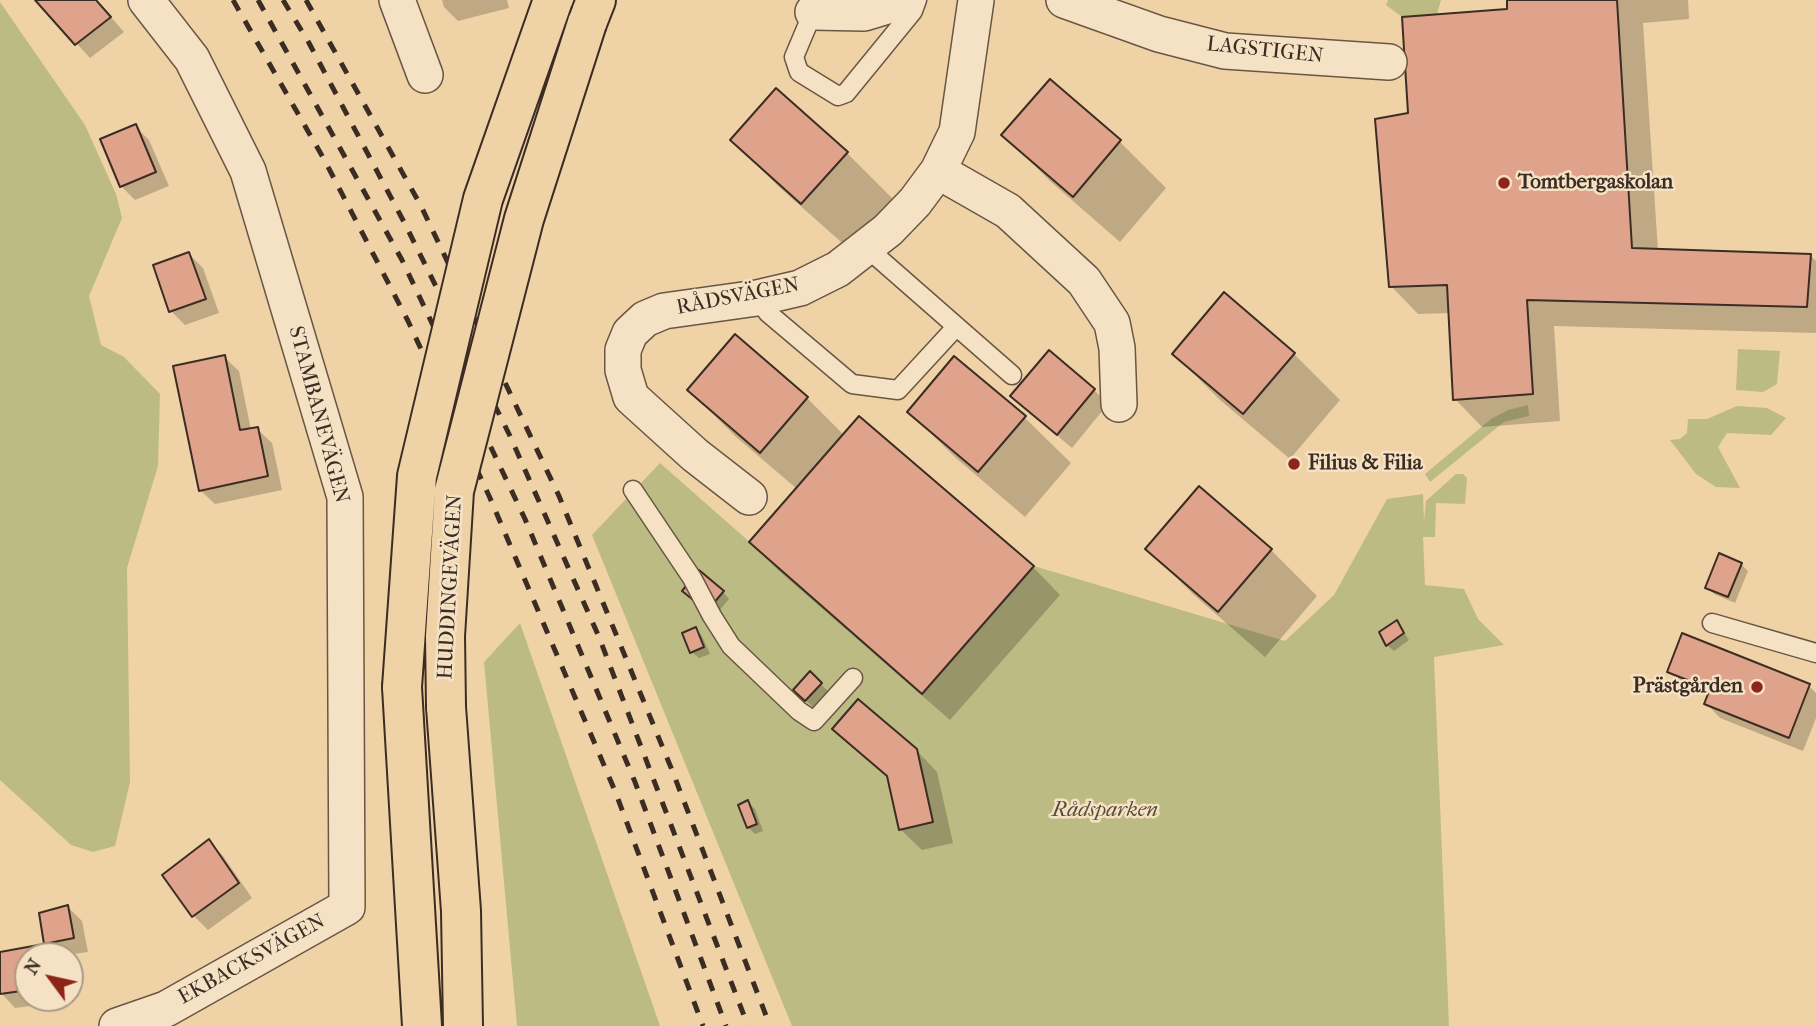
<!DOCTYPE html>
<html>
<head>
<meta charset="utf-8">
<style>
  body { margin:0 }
  #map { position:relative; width:1816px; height:1026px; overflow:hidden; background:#efd3a6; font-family:"IM FELL French Canon",serif }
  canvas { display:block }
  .north { position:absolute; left:14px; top:942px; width:70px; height:70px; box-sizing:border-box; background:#f5e2c5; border:2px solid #ab9a85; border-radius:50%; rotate:303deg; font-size:19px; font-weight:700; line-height:28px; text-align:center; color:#3c2d24 }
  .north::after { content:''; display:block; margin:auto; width:24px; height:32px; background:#8f2418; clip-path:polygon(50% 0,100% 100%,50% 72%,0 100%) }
</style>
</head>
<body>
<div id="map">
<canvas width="1816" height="1026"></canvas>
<div class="north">N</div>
</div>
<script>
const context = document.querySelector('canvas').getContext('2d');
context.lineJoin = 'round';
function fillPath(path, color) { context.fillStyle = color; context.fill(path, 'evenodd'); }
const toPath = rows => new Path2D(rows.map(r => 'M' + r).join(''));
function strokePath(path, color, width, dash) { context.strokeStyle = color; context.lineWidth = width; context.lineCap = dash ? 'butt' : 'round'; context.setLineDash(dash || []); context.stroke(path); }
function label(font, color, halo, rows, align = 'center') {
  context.font = font + ' "IM FELL French Canon",serif'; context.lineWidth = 5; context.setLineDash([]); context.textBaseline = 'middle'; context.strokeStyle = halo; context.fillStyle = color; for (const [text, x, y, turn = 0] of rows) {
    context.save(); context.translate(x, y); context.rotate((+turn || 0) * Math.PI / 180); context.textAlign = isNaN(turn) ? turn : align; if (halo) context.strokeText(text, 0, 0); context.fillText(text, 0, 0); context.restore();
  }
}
fillPath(toPath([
  [1388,0,1441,0,1437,14,1402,17,1386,5],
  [0,2,85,125,116,194,122,218,89,296,101,345,124,357,160,394,158,466,127,568,130,782,115,846,93,852,71,845,0,780],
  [1738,349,1780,351,1777,384,1763,392,1736,390],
  [1528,405,1529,416,1504,422,1430,482,1425,474,1491,419,1508,410],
  [1737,406,1767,408,1786,418,1771,435,1727,433,1718,447,1740,488,1716,487,1696,474,1670,440,1680,439,1687,433,1688,419,1707,419],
  [660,463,922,694,1034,566,1285,641,1334,595,1387,499,1423,494,1424,521,1426,501,1456,474,1463,474,1467,478,1465,504,1436,503,1435,537,1423,537,1425,585,1464,589,1478,619,1504,645,1434,657,1449,1026,792,1026,592,535],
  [520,623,660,1026,517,1026,484,662]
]), '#bdbb84');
fillPath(toPath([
  [37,0,96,0,124,32,90,58],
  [442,0,507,0,509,8,458,21,444,7],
  [1508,0,1688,0,1689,19,1643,23,1658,251,1810,255,1816,261,1816,333,1554,326,1560,421,1482,427,1455,399,1450,313,1418,314,1391,286,1410,114,1509,11],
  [1050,81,1120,142,1166,188,1120,242,1050,181,1004,135],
  [135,126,149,140,169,186,135,200,121,186],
  [732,140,847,153,893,199,849,249,778,186],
  [189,254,203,268,219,313,185,325,171,311],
  [1174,354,1294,354,1340,400,1290,459,1220,400],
  [224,357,239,371,251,430,257,429,272,443,282,490,215,504,200,490],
  [689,390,807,398,844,435,1033,567,1060,595,950,720,778,570,751,542,797,489,735,436],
  [1094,390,1108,404,1072,448,1027,410],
  [909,412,1024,417,1071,463,1025,517,956,458],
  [1200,489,1271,550,1317,596,1265,657,1194,595,1147,549],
  [1741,564,1748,571,1735,603,1714,594,1707,587],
  [723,592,729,599,715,616,691,597],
  [1397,622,1409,640,1394,651,1387,645],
  [696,629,702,636,710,654,699,658,692,652],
  [1669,671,1809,686,1816,693,1816,718,1803,751,1720,718,1706,703,1709,696,1683,685],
  [810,674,828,691,813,707,795,690],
  [835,729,916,750,937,772,953,843,922,850,900,829,890,779],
  [748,802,755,809,763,831,755,834,748,827],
  [209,842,223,856,252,898,208,930,193,915],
  [67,906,82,921,88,952,58,956,46,943],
  [43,946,53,956,28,956,28,998,67,998,68,1001,15,1008,1,993,0,954]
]), '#0003');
const building = toPath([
  [35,0,96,0,111,17,75,45,35,0],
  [1507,0,1617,0,1632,248,1811,254,1807,307,1527,300,1533,394,1453,400,1447,285,1389,287,1375,119,1408,113,1402,17,1507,9,1507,0],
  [1050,79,1121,140,1073,197,1001,135,1050,79],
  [776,88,848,152,801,204,730,140,776,88],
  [136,124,156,172,120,187,100,139,136,124],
  [189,252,206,299,169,312,153,265,189,252],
  [1224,292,1295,353,1243,414,1172,354,1224,292],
  [735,334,808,397,760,453,687,390,735,334],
  [1049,350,1095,389,1057,435,1010,396,1049,350],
  [225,355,240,430,258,427,268,476,199,491,173,366,225,355],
  [954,356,1026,416,978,472,907,412,954,356],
  [859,416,1034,566,922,694,749,542,859,416],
  [1199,486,1272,549,1218,612,1145,549,1199,486],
  [1719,553,1742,563,1728,597,1705,588,1719,553],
  [699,570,724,591,707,611,682,591,699,570],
  [1397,620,1404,633,1386,646,1379,632,1397,620],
  [696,627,704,647,690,653,682,633,696,627],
  [1682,633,1810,684,1789,738,1704,704,1710,689,1667,672,1682,633],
  [810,671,822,683,805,701,793,690,810,671],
  [858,699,917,749,933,822,899,830,887,776,832,729,858,699],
  [748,800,757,824,747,828,738,805,748,800],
  [209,839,239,883,192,917,162,875,209,839],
  [68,905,74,938,44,944,39,913,68,905],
  [44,944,47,956,28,956,28,990,0,994,0,952,44,944]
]);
fillPath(building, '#dfa38b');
strokePath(building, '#3c2d24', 2);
const lane = toPath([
  [812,6,813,12,794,57,799,72,838,96,846,93,913,11,917,0],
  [867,248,1012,375],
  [757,298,768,313,852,384,898,390,956,327],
  [633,490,692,578,712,616,731,646,799,711,814,721,853,678],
  [1712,623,1816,653]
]);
const street = toPath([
  [397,0,425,75],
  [1064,0,1159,34,1225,51,1389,62],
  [813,12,864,13,907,0],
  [938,171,1008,211,1084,281,1112,323,1117,348,1119,404],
  [749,497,695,455,631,397,623,370,623,350,630,333,645,319,664,311,757,298,800,288,838,269,888,230,915,202,938,171,957,132,976,0],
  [117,1026,166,1009,347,907,345,497,248,171,192,59,146,0]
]);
const primary = toPath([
  [587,23,596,0],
  [402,687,422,1026],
  [446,707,461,911,463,1026]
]);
strokePath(lane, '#695644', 21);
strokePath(street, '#695644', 38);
strokePath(primary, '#3c2d24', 42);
strokePath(lane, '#f5e2c5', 18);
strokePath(street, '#f5e2c5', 35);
strokePath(primary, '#efd3a6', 38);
strokePath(toPath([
  [233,0,325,161,408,321,490,498,615,791,703,1026],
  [258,0,402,260,525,519,635,782,726,1026],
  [283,0,309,43,404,222,510,436,599,637,748,1026],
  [306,0,421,206,559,496,672,770,770,1026]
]), '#3c2d24', 5, [12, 12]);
const primaryBridge = toPath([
  [402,687,417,476,483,199,553,0],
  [446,707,445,636,454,491,524,219,587,23]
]);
strokePath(primaryBridge, '#3c2d24', 42, []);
strokePath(primaryBridge, '#efd3a6', 38);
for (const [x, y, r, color] of [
  [1504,183,7,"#8f2418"],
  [1294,464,7,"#8f2418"],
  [1757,687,7,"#8f2418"]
]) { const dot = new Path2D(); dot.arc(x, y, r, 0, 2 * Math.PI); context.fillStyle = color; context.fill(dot); strokePath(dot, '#f5e2c5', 2.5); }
label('21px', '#3c2d24', '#f5e2c5', [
  ["LAGSTIGEN",1265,51,6],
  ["RÅDSVÄGEN",738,297,-11],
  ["STAMBANEVÄGEN",318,415,75],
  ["HUDDINGEVÄGEN",451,587,-87],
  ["EKBACKSVÄGEN",252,960,-29]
]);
label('bold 21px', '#3c2d24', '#f5e2c5', [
  ["Tomtbergaskolan",1518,183],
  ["Filius & Filia",1308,464],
  ["Prästgården",1743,687,"right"]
], 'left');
label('italic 21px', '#564937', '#f5e2c5', [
  ["Rådsparken",1105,811]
]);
</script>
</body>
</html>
